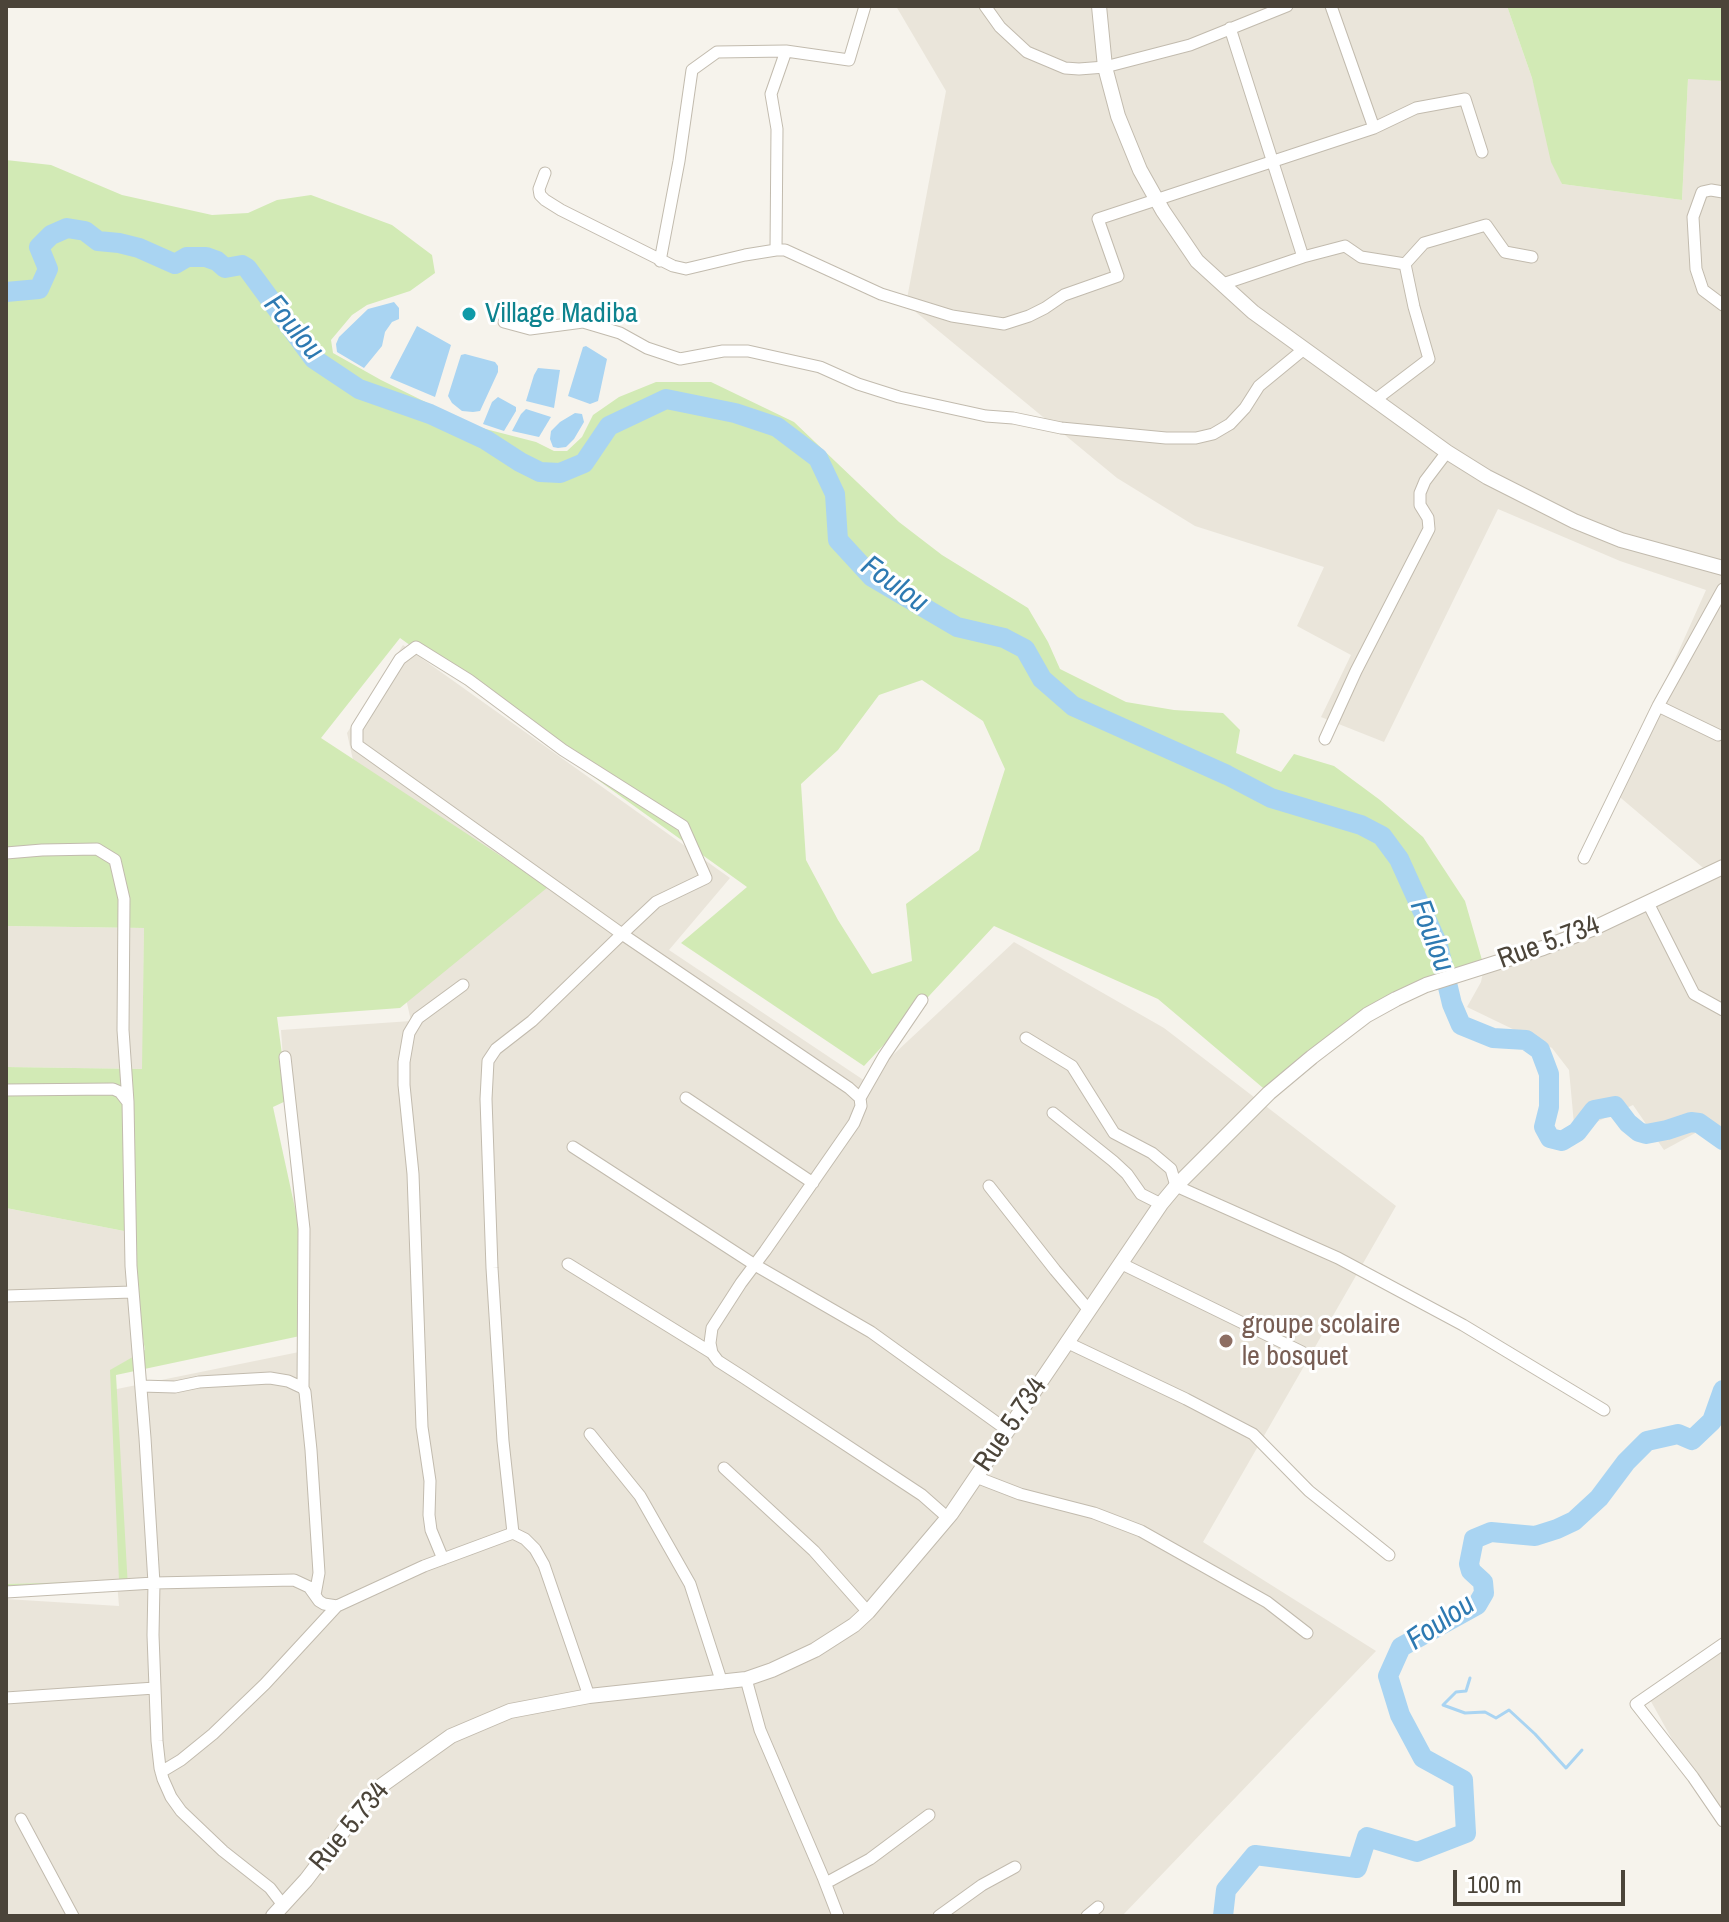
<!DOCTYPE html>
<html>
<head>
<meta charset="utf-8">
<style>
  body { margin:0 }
  #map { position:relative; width:1729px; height:1922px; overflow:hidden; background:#f6f3ec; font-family:"Archivo Narrow",sans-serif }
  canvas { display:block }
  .frame { position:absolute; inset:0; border:8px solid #4b4439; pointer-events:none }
  .scale { position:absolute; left:1453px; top:1870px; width:172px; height:36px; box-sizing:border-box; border:4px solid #4b4439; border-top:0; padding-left:10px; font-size:24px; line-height:28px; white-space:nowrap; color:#4b4439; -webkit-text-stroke:6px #fff; paint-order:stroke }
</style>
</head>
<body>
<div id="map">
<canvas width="1729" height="1922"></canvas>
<div class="frame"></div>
<div class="scale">100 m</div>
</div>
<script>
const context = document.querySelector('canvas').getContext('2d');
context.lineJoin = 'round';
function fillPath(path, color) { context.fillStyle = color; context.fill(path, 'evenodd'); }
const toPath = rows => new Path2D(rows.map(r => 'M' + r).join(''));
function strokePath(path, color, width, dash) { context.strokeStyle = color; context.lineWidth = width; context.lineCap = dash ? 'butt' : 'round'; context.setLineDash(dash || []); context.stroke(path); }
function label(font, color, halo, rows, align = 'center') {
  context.font = font + ' "Archivo Narrow",sans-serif'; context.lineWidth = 6; context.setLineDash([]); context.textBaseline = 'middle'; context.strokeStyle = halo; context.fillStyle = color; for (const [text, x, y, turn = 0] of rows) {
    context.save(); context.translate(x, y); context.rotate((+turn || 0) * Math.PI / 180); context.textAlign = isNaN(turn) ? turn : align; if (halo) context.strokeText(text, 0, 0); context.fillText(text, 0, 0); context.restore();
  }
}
fillPath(toPath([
  [896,6,1507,6,1532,78,1562,184,1682,200,1688,78,1723,81,1723,1133,1710,1125,1664,1150,1633,1105,1590,1125,1574,1124,1569,1070,1552,1048,1467,1007,1481,982,1484,967,1543,948,1708,872,1615,793,1706,590,1620,561,1498,509,1384,742,1321,717,1351,655,1297,626,1324,567,1195,526,1117,478,906,304,946,91],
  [403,645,730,878,669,950,865,1081,1014,942,1164,1028,1396,1206,1203,1542,1376,1651,1122,1916,6,1916,6,1599,119,1606,117,1582,6,1584,6,1208,124,1231,145,1351,111,1370,112,1390,304,1351,281,1030,411,1021,347,733],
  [6,926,144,928,143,1069,6,1067],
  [1723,1637,1723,1831,1648,1696]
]), '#eae5da');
fillPath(toPath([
  [1507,6,1723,6,1723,81,1688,79,1682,200,1562,184,1551,162,1532,78],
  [6,160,51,165,122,195,212,215,248,213,277,200,311,195,392,225,432,255,435,273,410,291,367,305,352,315,331,340,333,353,381,380,474,426,536,442,554,451,567,451,582,437,593,415,619,397,656,382,711,382,794,422,899,522,942,555,1028,608,1048,642,1060,669,1126,702,1174,710,1223,713,1240,730,1236,753,1281,772,1294,754,1334,766,1380,800,1423,837,1465,901,1484,967,1396,999,1269,1093,1158,999,994,926,864,1066,681,943,747,887,400,638,321,738,548,887,400,1008,277,1017,288,1100,273,1107,303,1245,300,1336,116,1375,128,1588,6,1588,6,1584,119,1581,110,1370,145,1350,124,1231,6,1208,6,1067,142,1069,144,928,6,926],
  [922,680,983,721,1005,769,979,850,906,904,912,961,872,974,838,920,806,860,801,784,838,750,879,695]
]), '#d2eab5');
fillPath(toPath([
  [394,302,399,308,399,319,392,322,385,332,382,346,364,368,337,352,336,344,339,337,368,309],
  [417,326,451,345,435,397,390,378],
  [586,346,607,359,598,401,590,404,568,396,583,347],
  [465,354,495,362,498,366,498,372,480,411,473,412,462,411,452,403,448,396,461,355],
  [538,368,560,370,554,408,526,401,534,375],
  [498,397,516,407,516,411,504,431,483,424,492,402],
  [526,409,551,417,539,437,512,431,521,414],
  [575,413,582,414,584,422,574,439,566,447,558,448,553,447,550,439,551,431,560,422]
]), '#a9d4f2');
strokePath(toPath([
  [1470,1678,1466,1691,1456,1692,1443,1705,1465,1713,1485,1712,1496,1718,1509,1710,1535,1734,1566,1768,1582,1750]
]), '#a9d4f2', 3);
strokePath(toPath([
  [6,292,39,289,48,269,39,247,51,235,67,228,85,231,98,241,119,243,139,248,175,264,187,257,206,257,217,261,225,268,242,265,247,268,314,359,359,389,430,414,486,440,520,462,540,472,560,473,584,463,609,426,666,399,735,413,777,427,818,458,835,494,838,540,872,577,957,627,1004,638,1025,649,1042,679,1073,706,1227,775,1271,798,1361,825,1382,836,1399,859,1438,945,1452,1004,1461,1025,1493,1038,1526,1040,1540,1050,1549,1074,1549,1107,1544,1127,1550,1138,1562,1141,1577,1132,1594,1110,1615,1106,1628,1123,1639,1132,1646,1134,1667,1130,1691,1122,1699,1123,1723,1140],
  [1223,1916,1226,1890,1255,1855,1357,1868,1367,1837,1417,1852,1466,1833,1463,1780,1423,1758,1400,1715,1388,1676,1401,1647,1477,1605,1484,1593,1483,1582,1471,1571,1469,1564,1474,1539,1491,1532,1535,1536,1557,1529,1574,1521,1599,1498,1626,1462,1647,1441,1678,1434,1692,1440,1712,1421,1723,1390]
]), '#a9d4f2', 20);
const minor = toPath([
  [985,6,1000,27,1027,52,1065,68,1079,69,1105,67,1190,45,1287,6],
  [1331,6,1374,128],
  [1230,28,1303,257],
  [545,173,539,189,540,195,545,200,561,210,673,266,686,269,745,255,776,250,785,250,881,294,952,316,1004,324,1029,316,1045,308,1064,295,1118,276,1098,219,1374,128,1416,108,1465,99,1482,152],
  [1723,192,1711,190,1702,192,1693,217,1696,269,1703,290,1723,305],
  [776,250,777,129,771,94,786,51],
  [660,261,679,161,692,70,717,52,786,51,849,60,865,6],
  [1223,284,1303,257,1345,246,1361,257,1405,264],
  [504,322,530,329,583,322,620,333,647,348,680,359,723,351,748,351,820,367,858,384,899,397,986,416,1013,418,1061,428,1166,438,1196,438,1213,434,1230,424,1245,408,1259,386,1304,349],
  [1375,400,1429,359,1414,307,1405,264,1424,243,1486,225,1505,252,1532,257],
  [1718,735,1658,706,1723,589],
  [1325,739,1356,671,1429,529,1428,518,1420,505,1420,493,1425,481,1447,452],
  [6,853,42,850,97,849,115,860,124,899,123,1030,128,1102,131,1266,145,1438,154,1583,153,1635,157,1741,160,1768,163,1779,171,1797,181,1811,223,1851,270,1888,283,1905],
  [1584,858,1658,706],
  [1648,903,1694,994,1723,1010],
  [1026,1038,1072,1066,1114,1133,1152,1153,1171,1169,1176,1186,1338,1258,1463,1325,1604,1410],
  [285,1057,304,1229,303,1388,305,1392,311,1450,319,1573,315,1595],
  [6,1090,113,1089,120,1092,127,1101],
  [686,1098,813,1183],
  [860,1098,884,1056,922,1000],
  [1053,1113,1113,1161,1127,1174,1141,1194,1161,1204],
  [573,1147,755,1265,871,1332,1007,1430],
  [989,1186,1055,1270,1088,1309],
  [1120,1263,1302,1352],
  [568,1264,712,1353,718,1361,743,1377,922,1495,948,1518],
  [6,1296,132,1292],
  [1066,1342,1186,1399,1253,1434,1309,1491,1389,1555],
  [141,1386,175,1387,199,1382,270,1378,288,1381,303,1388],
  [590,1434,640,1496,690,1584,722,1683],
  [724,1468,814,1551,868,1612],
  [976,1477,1020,1494,1094,1513,1141,1531,1267,1602,1307,1633],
  [513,1533,503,1441,492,1268,486,1099,488,1061,496,1049,532,1021,622,934,656,902,706,878,683,826,563,750,469,680,416,647,400,659,357,728,357,745,622,934,849,1088,860,1098,861,1106,854,1123,765,1251,741,1283,712,1328,710,1343,712,1353],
  [443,1559,431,1530,429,1515,430,1481,422,1427,413,1174,404,1085,404,1062,409,1033,418,1018,463,985],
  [6,1592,154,1583,294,1580,309,1587,319,1601,324,1604,337,1606,424,1566,513,1533,525,1539,535,1549,544,1565,589,1696],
  [1723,1644,1636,1704,1693,1777,1723,1821],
  [746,1679,760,1730,823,1877,838,1916],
  [6,1698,155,1688],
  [161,1772,181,1760,213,1734,265,1684,337,1606],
  [21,1819,73,1916],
  [826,1883,870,1859,929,1815],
  [939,1916,982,1885,1015,1867],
  [1087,1916,1098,1907]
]);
const tertiary = toPath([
  [1099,6,1105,67,1118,116,1140,170,1163,211,1197,261,1253,312,1447,452,1487,477,1574,521,1621,540,1723,568],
  [273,1916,306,1880,356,1814,381,1786,451,1736,510,1711,589,1696,746,1679,772,1670,815,1650,854,1625,868,1612,951,1514,1161,1204,1176,1186,1269,1093,1312,1057,1367,1015,1396,999,1426,985,1543,948,1592,929,1723,867]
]);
strokePath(minor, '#c2bbae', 13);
strokePath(tertiary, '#c2bbae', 16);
strokePath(minor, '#fff', 11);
strokePath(tertiary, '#fff', 14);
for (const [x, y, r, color] of [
  [469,314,8,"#0f9aa8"],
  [1226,1341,8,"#8d6e63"]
]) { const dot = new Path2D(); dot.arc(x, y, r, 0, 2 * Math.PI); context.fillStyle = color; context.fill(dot); strokePath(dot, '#fff', 3); }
label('28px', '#0d838f', '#fff', [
  ["Village Madiba",485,314]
], 'left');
label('28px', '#4b4439', '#fff', [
  ["Rue 5.734",1549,943,-20],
  ["Rue 5.734",1011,1425,-56],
  ["Rue 5.734",350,1827,-50]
]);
label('28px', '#785e54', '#fff', [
  ["groupe scolaire",1242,1325],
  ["le bosquet",1242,1357]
], 'left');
label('italic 30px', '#2e7ab2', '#fff', [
  ["Foulou",293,328,50],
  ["Foulou",894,585,36],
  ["Foulou",1431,936,69],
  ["Foulou",1441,1623,-34]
]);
</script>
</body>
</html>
